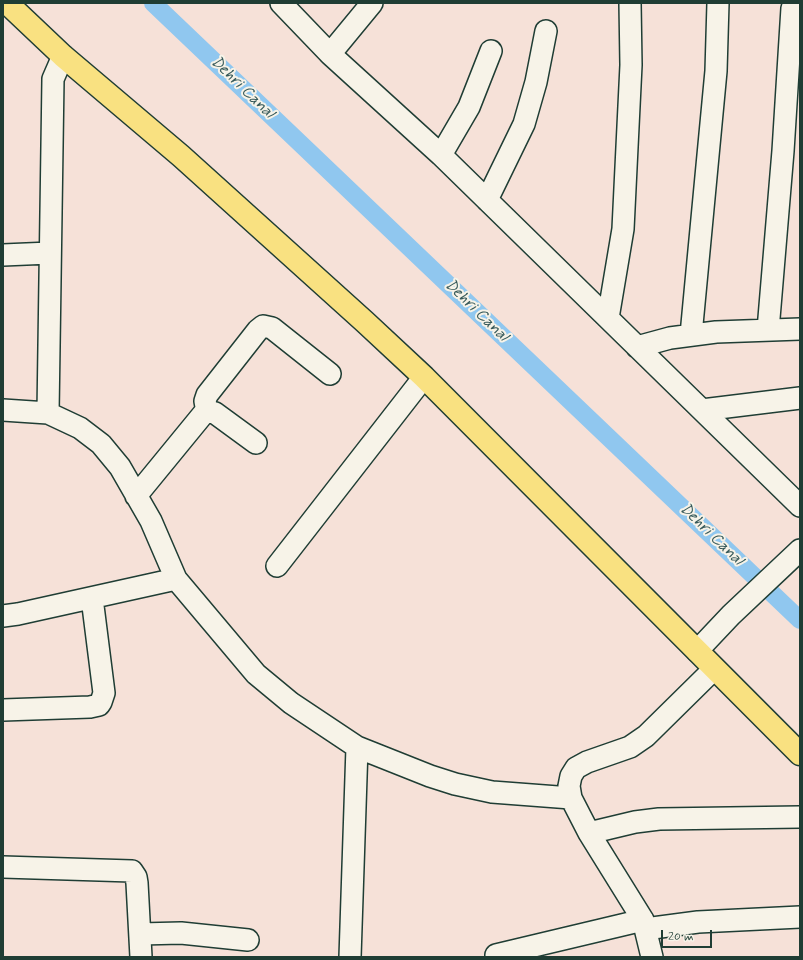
<!DOCTYPE html>
<html>
<head>
<meta charset="utf-8">
<style>
  body { margin:0 }
  #map { position:relative; width:803px; height:960px; overflow:hidden; background:#f6e1d8; font-family:Mynerve,sans-serif }
  canvas { display:block }
  .frame { position:absolute; inset:0; border:4px solid #1f3d34; pointer-events:none }
  .scale { position:absolute; left:661px; top:930px; width:51px; height:18px; box-sizing:border-box; border:2px solid #1f3d34; border-top:0; padding-left:5px; font-size:12px; line-height:14px; white-space:nowrap; color:#1f3d34; -webkit-text-stroke:3px #f7f3e8; paint-order:stroke }
</style>
</head>
<body>
<div id="map">
<canvas width="803" height="960"></canvas>
<div class="frame"></div>
<div class="scale">20 m</div>
</div>
<script>
const context = document.querySelector('canvas').getContext('2d');
context.lineJoin = 'round';
const toPath = rows => new Path2D(rows.map(r => 'M' + r).join(''));
function strokePath(path, color, width, dash) { context.strokeStyle = color; context.lineWidth = width; context.lineCap = dash ? 'butt' : 'round'; context.setLineDash(dash || []); context.stroke(path); }
function label(font, color, halo, rows, align = 'center') {
  context.font = font + ' Mynerve,sans-serif'; context.lineWidth = 4; context.setLineDash([]); context.textBaseline = 'middle'; context.strokeStyle = halo; context.fillStyle = color; for (const [text, x, y, turn = 0] of rows) {
    context.save(); context.translate(x, y); context.rotate((+turn || 0) * Math.PI / 180); context.textAlign = isNaN(turn) ? turn : align; if (halo) context.strokeText(text, 0, 0); context.fillText(text, 0, 0); context.restore();
  }
}
strokePath(toPath([
  [153,3,800,620]
]), '#90c7ef', 18);
const minor = toPath([
  [281,3,330,54,441,155,800,506],
  [330,54,372,3],
  [441,155,469,107,491,51],
  [487,200,524,124,536,82,546,31],
  [3,255,50,253],
  [608,318,623,229,631,65,630,3],
  [768,330,783,151,792,8],
  [691,335,716,71,718,3],
  [637,347,670,338,716,332,800,329],
  [3,410,48,413,80,428,101,444,120,467,151,521,176,579,256,674,291,703,357,747,430,776,455,784,492,792,571,798],
  [702,410,800,398],
  [207,412,205,401,207,395,258,330,263,326,272,328,330,374],
  [48,413,53,79,63,56],
  [136,496,204,413,211,412,215,413,256,443],
  [277,566,424,377],
  [3,616,18,614,176,579],
  [697,651,731,615,800,550],
  [3,710,90,707,99,705,101,702,104,693,92,598],
  [589,833,635,822,659,819,800,817],
  [3,867,132,871,136,877,137,883,141,957],
  [645,929,698,922,800,917],
  [140,934,181,933,248,940],
  [496,955,643,920],
  [350,957,357,747],
  [652,957,643,920,589,833,571,798,569,786,571,776,576,768,587,762,630,747,646,736,714,669]
]);
const highway = toPath([
  [7,3,63,56,181,156,365,322,424,377,800,754]
]);
strokePath(minor, '#1f3d34', 24);
strokePath(highway, '#1f3d34', 25);
strokePath(minor, '#f7f3e8', 21);
strokePath(highway, '#f9e181', 22);
label('italic 16px', '#365959', '#f7f3e8', [
  ["Dehri Canal",242,88,44],
  ["Dehri Canal",476,311,44],
  ["Dehri Canal",711,535,44]
]);
</script>
</body>
</html>
